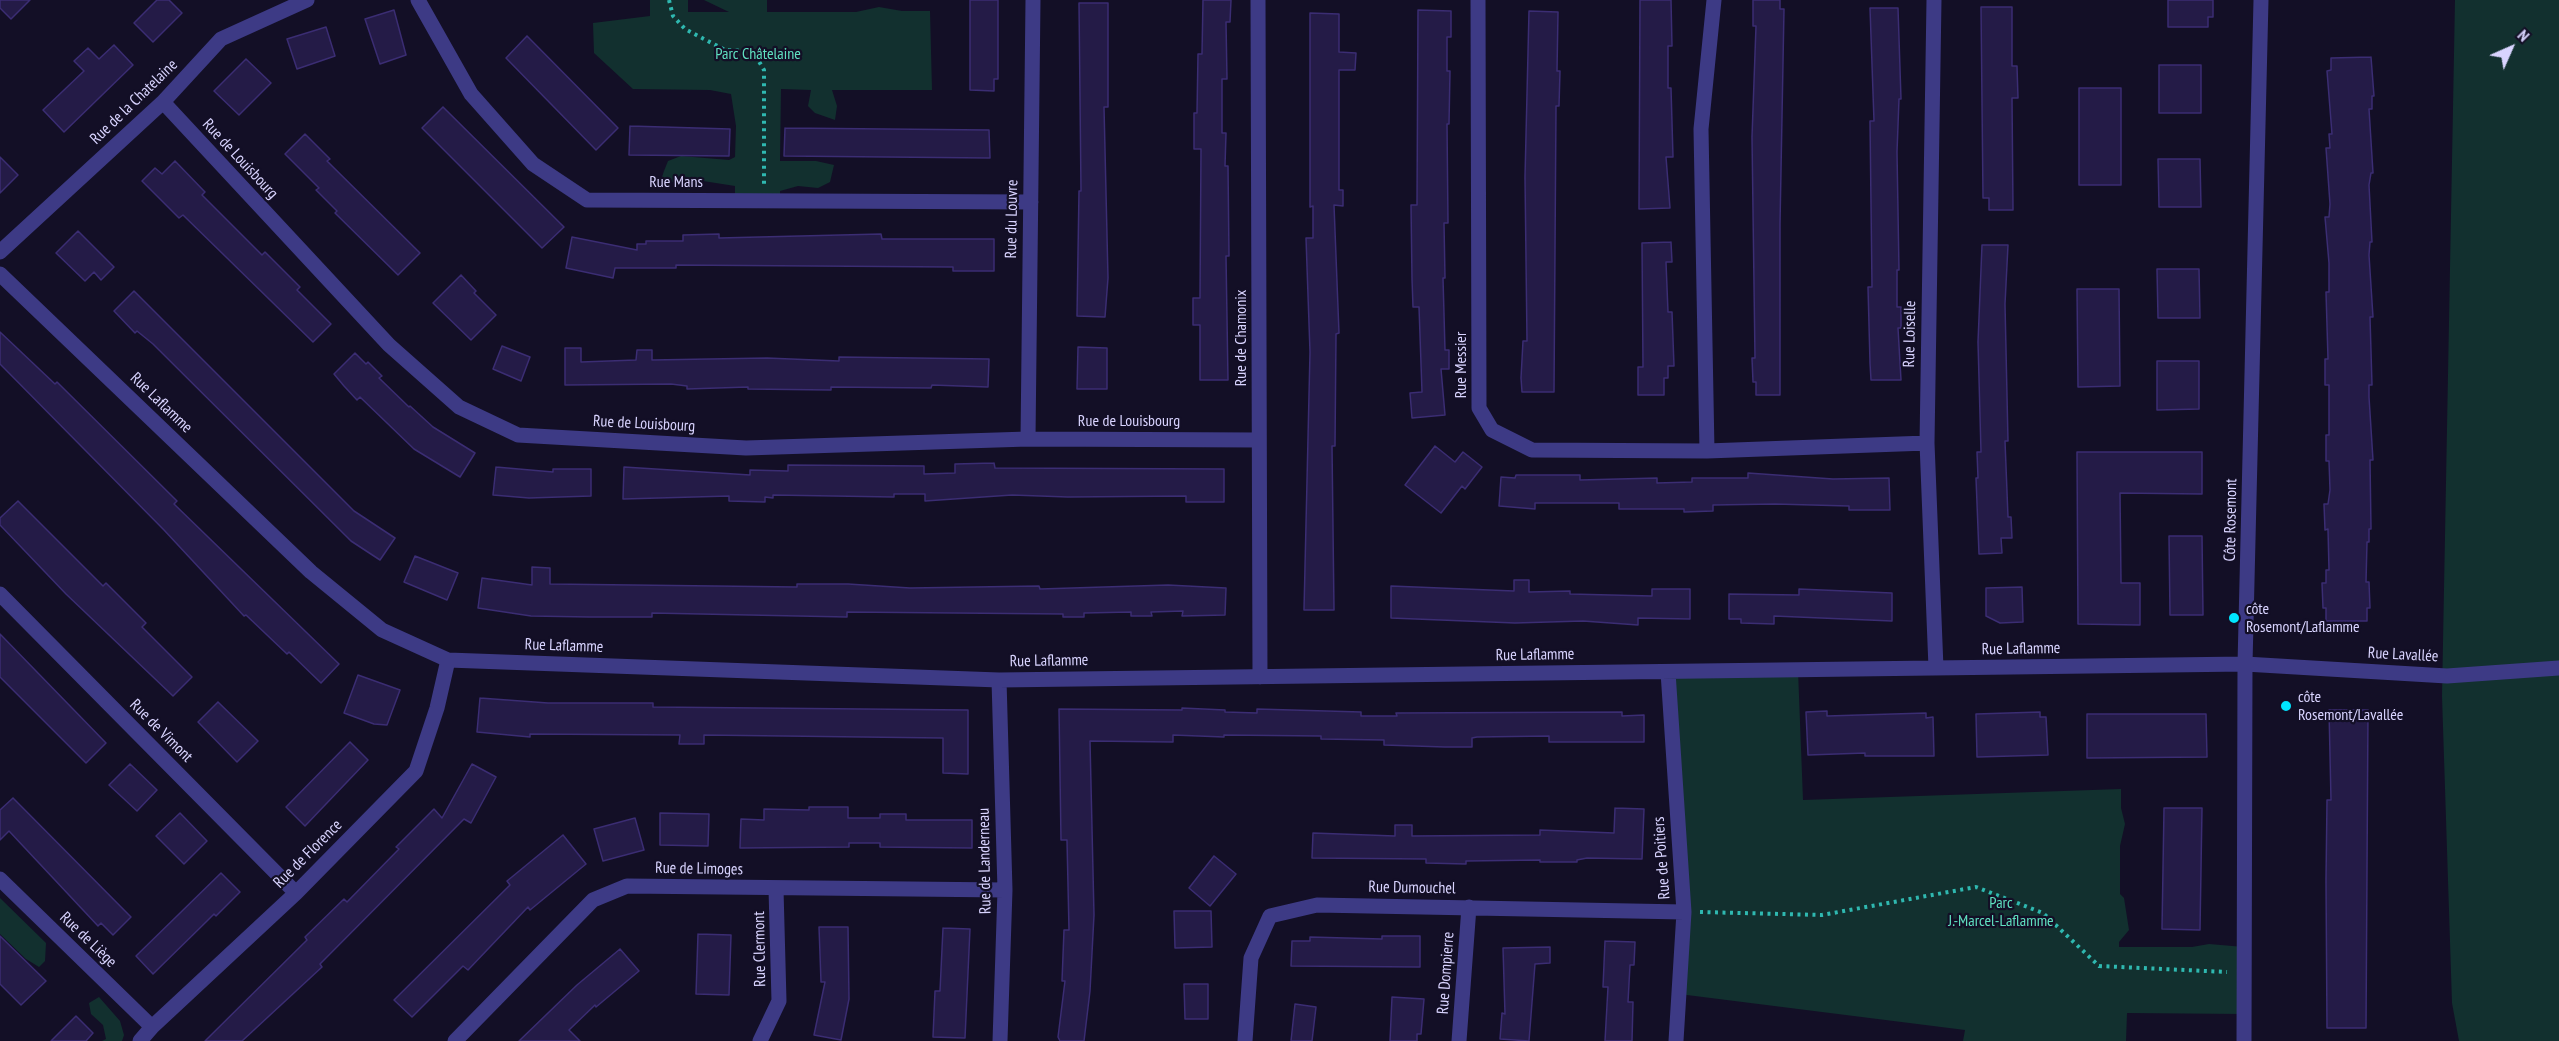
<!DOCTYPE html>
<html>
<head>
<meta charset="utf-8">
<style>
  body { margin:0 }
  #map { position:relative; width:2559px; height:1041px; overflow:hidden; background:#130f26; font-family:"PT Sans Narrow",sans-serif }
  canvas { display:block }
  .north { position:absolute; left:2481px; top:18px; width:60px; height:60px; -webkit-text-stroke:4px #130f26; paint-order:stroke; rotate:45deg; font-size:16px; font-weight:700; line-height:24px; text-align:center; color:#d9d4ff }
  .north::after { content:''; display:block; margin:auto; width:21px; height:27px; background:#d9d4ff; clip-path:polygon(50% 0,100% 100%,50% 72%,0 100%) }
</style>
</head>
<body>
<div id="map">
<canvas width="2559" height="1041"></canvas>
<div class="north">N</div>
</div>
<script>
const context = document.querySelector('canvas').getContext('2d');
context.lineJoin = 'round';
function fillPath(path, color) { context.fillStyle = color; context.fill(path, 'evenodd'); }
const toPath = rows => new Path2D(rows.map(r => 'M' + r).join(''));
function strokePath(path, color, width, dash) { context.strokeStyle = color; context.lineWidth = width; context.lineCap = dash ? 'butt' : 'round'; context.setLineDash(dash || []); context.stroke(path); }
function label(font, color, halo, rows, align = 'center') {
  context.font = font + ' "PT Sans Narrow",sans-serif'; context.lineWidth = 4.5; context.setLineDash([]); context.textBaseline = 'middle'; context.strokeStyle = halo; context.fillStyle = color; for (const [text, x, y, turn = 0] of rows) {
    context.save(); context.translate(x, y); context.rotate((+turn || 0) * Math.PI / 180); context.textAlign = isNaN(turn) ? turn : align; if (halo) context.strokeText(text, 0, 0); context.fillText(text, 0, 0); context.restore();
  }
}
fillPath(toPath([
  [650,0,688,0,688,12,729,12,704,0,767,0,767,12,856,12,879,7,902,11,930,11,932,90,832,90,837,106,835,120,815,113,808,106,811,90,781,89,780,161,816,161,834,165,830,182,818,188,798,186,780,191,780,201,735,201,735,186,703,181,689,190,662,177,664,171,668,161,681,156,729,160,735,157,736,126,731,94,710,90,633,89,594,53,593,23,650,16],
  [2455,0,2559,0,2559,1041,2459,1041,2452,1003,2442,696],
  [1798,670,1803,800,2121,789,2121,808,2125,824,2120,846,2120,894,2124,898,2129,930,2119,942,2119,947,2192,947,2209,944,2244,947,2244,1014,2127,1013,2126,1041,1963,1041,1965,1030,1679,994,1684,912,1668,672],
  [0,898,46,943,45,961,39,967,26,959,0,934],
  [99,997,120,1021,124,1035,122,1041,102,1041,106,1039,103,1025,91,1014,89,1003]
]), '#12302f');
const building = toPath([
  [0,0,30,0,11,19,0,8,0,0],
  [157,0,169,0,182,13,153,42,134,23,157,0],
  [970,0,998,0,998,79,994,79,994,91,970,90,970,0],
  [1203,0,1231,0,1230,22,1226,22,1227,79,1222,79,1222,133,1226,133,1225,166,1228,166,1229,256,1226,256,1228,380,1200,380,1200,325,1193,325,1193,298,1200,298,1201,149,1194,149,1194,113,1197,113,1198,54,1202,54,1203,0],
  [1640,0,1671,0,1672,46,1668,46,1668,88,1671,88,1673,157,1666,157,1670,208,1639,209,1640,0],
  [1753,0,1780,0,1780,9,1784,9,1780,224,1780,395,1756,395,1756,382,1753,382,1752,358,1755,358,1752,137,1756,26,1753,26,1753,0],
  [2168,0,2213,0,2213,17,2208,17,2208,27,2168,27,2168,0],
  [1079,3,1108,3,1108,107,1104,107,1108,278,1105,317,1077,316,1079,191,1081,191,1079,3],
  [1981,7,2012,7,2012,66,2017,66,2018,98,2012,98,2013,210,1989,210,1989,198,1983,198,1981,7],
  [1870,8,1898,8,1901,99,1899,99,1897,152,1899,270,1897,270,1897,307,1901,307,1901,328,1898,328,1901,380,1871,380,1870,363,1868,287,1872,287,1870,121,1874,121,1870,8],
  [394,10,406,55,380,64,365,19,394,10],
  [1418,10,1451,11,1451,37,1447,37,1447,71,1450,71,1449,124,1447,124,1448,223,1444,223,1445,278,1443,278,1445,350,1449,350,1449,369,1441,369,1445,415,1412,418,1410,393,1422,392,1419,307,1413,307,1412,279,1411,205,1417,205,1418,10],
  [1529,11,1558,12,1557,71,1560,71,1559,106,1556,106,1554,392,1522,392,1521,378,1523,341,1527,341,1525,177,1529,11],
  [1310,13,1339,14,1339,52,1356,53,1355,70,1339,70,1339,190,1343,190,1343,206,1334,205,1339,333,1336,334,1335,446,1332,446,1334,610,1304,610,1310,352,1306,238,1313,238,1313,206,1310,207,1310,13],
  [326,27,335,56,297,69,287,39,326,27],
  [527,36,618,128,596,150,506,58,527,36],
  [114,45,133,65,64,132,43,110,84,71,74,61,88,48,99,59,114,45],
  [2371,57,2374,96,2372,96,2372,109,2369,109,2373,173,2371,173,2369,185,2372,242,2370,242,2369,255,2373,317,2370,317,2372,385,2369,385,2369,397,2373,460,2370,460,2371,529,2369,529,2369,542,2367,542,2366,582,2369,582,2370,608,2367,608,2367,621,2326,621,2326,608,2323,608,2322,583,2326,583,2326,570,2329,570,2328,529,2325,530,2324,504,2328,504,2330,490,2329,461,2326,461,2326,435,2329,435,2329,385,2325,385,2325,359,2328,359,2326,292,2329,292,2329,263,2325,217,2329,217,2330,204,2326,148,2330,148,2329,134,2332,134,2327,71,2331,70,2331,58,2371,57],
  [246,59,271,83,239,115,214,91,246,59],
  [2159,65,2201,65,2201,113,2159,113,2159,65],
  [2079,88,2121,88,2121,185,2079,185,2079,88],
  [443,107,564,227,542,248,422,128,443,107],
  [630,126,730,129,729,156,629,155,630,126],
  [785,128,989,130,990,158,784,156,785,128],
  [305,134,330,159,327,161,420,253,398,275,335,213,337,211,316,190,319,188,285,154,305,134],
  [0,157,18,175,0,193,0,157],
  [2158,159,2200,159,2201,207,2159,207,2158,159],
  [175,161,205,192,202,195,262,255,265,252,300,287,297,290,331,324,313,342,183,215,179,218,142,181,155,168,162,174,175,161],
  [78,231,114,267,101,280,94,272,85,281,56,253,78,231],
  [719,234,719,238,881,234,882,239,994,239,994,271,953,271,953,267,676,265,676,268,615,268,613,278,566,268,572,237,637,250,637,244,646,244,646,241,683,241,683,235,719,234],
  [1671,242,1672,262,1666,262,1668,312,1672,312,1674,366,1668,366,1668,378,1664,378,1664,395,1638,395,1638,367,1643,367,1642,243,1671,242],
  [1982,245,2008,245,2005,304,2008,441,2005,441,2008,517,2011,517,2012,538,2001,538,2002,553,1979,554,1976,478,1978,478,1977,452,1981,452,1978,342,1982,245],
  [2157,269,2199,269,2200,318,2158,318,2157,269],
  [461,275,476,291,474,293,496,315,471,340,433,303,461,275],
  [2077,289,2119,289,2120,386,2078,387,2077,289],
  [134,291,354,511,395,538,380,560,351,541,153,344,137,331,135,333,114,311,134,291],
  [0,332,55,384,57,382,177,501,174,504,339,664,321,683,289,652,287,654,246,615,244,616,164,530,0,364,0,332],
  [502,346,530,357,521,381,493,369,502,346],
  [1078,347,1107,348,1107,389,1077,389,1078,347],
  [565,348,581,348,581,362,636,360,637,350,652,350,652,360,767,358,839,361,839,357,989,359,988,387,932,385,931,388,831,387,831,390,748,389,748,387,687,389,687,386,671,384,565,385,565,348],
  [355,353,366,364,368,362,382,376,379,378,409,407,410,406,433,427,475,453,460,477,414,449,360,397,357,400,344,386,334,374,355,353],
  [2157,361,2199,361,2199,409,2157,410,2157,361],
  [1435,446,1455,462,1463,452,1482,467,1465,489,1462,486,1441,513,1405,485,1435,446],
  [2077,452,2202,452,2202,494,2120,493,2121,583,2140,583,2140,625,2078,624,2077,452],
  [994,463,995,468,1224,469,1224,502,1186,502,1186,496,1068,497,1012,495,925,501,925,494,894,494,894,497,773,495,773,498,765,497,765,502,729,501,729,496,623,499,624,467,750,475,750,470,788,471,788,465,924,466,924,474,955,473,955,464,994,463],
  [496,467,553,472,553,469,591,469,591,496,529,498,493,495,496,467],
  [1748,473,1833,479,1889,478,1890,510,1849,510,1849,506,1775,504,1713,505,1713,511,1684,512,1684,509,1619,509,1619,503,1535,503,1535,509,1499,506,1501,477,1515,478,1516,475,1580,475,1580,480,1657,478,1657,483,1692,482,1692,478,1748,478,1748,473],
  [18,501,103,586,106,583,146,623,142,627,192,677,173,696,66,594,0,525,0,518,18,501],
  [2169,536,2202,536,2203,615,2170,615,2169,536],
  [415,556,458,573,447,600,404,582,415,556],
  [532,567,550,568,550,584,797,587,797,584,848,584,910,588,1039,586,1040,589,1168,585,1226,588,1225,615,1182,616,1183,611,1151,612,1152,616,1131,616,1131,612,1084,613,1084,617,1063,617,1063,614,847,612,847,617,652,613,652,617,590,617,531,616,478,608,482,578,532,585,532,567],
  [1514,580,1529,580,1529,592,1570,591,1570,594,1652,596,1652,589,1690,589,1690,619,1638,618,1638,625,1583,621,1515,623,1391,618,1391,586,1514,591,1514,580],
  [2022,587,2023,622,2000,623,1986,616,1986,588,2022,587],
  [1799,589,1892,593,1892,621,1774,616,1774,624,1741,623,1741,619,1729,619,1729,594,1799,595,1799,589],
  [0,634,106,743,86,763,0,677,0,634],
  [358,675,400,690,387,725,374,724,344,713,358,675],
  [480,698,548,703,653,703,653,707,968,710,968,774,943,773,943,738,704,735,704,744,679,744,680,735,530,734,530,737,477,732,480,698],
  [218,702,258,741,237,762,198,722,218,702],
  [1182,708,1225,710,1225,712,1257,713,1257,709,1361,712,1361,716,1397,716,1396,713,1622,712,1622,716,1644,715,1644,742,1549,742,1549,736,1477,737,1472,738,1472,747,1445,747,1384,745,1384,740,1321,739,1321,736,1224,735,1224,737,1173,735,1173,742,1090,741,1094,915,1090,991,1084,1041,1060,1041,1058,1037,1065,981,1062,981,1064,930,1069,930,1067,840,1061,840,1059,709,1182,710,1182,708],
  [2329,710,2368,710,2366,1028,2327,1028,2326,880,2327,800,2331,800,2329,710],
  [1827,711,1827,716,1926,713,1926,718,1933,717,1934,756,1865,756,1865,753,1808,755,1806,712,1827,711],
  [2040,712,2040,717,2046,717,2048,755,1977,757,1976,714,2040,712],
  [2087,714,2206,714,2207,757,2087,758,2087,714],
  [350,742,368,760,305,826,286,807,350,742],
  [130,764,157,790,137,811,109,785,130,764],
  [472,764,496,777,471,823,464,819,320,964,322,967,242,1041,205,1041,307,940,305,937,344,899,347,902,399,849,396,847,434,809,442,818,472,764],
  [13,798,131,917,113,935,101,923,98,926,9,831,0,840,0,810,13,798],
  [809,807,848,807,848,818,880,818,880,814,906,814,906,820,972,820,972,848,880,847,880,843,849,843,849,847,740,848,741,819,764,820,764,809,809,810,809,807],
  [1615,808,1644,809,1642,859,1587,858,1577,860,1577,862,1540,862,1540,860,1466,861,1466,864,1426,863,1426,859,1312,858,1313,833,1395,836,1395,825,1412,825,1412,836,1540,835,1540,830,1614,833,1615,808],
  [2164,808,2202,808,2200,930,2162,929,2164,808],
  [180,813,207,841,184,864,156,836,180,813],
  [660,813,709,814,708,846,660,845,660,813],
  [635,818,644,850,603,861,594,829,635,818],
  [563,835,586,864,530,910,528,907,468,970,463,966,412,1017,394,1000,510,885,507,881,563,835],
  [1214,856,1236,874,1210,906,1189,888,1214,856],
  [221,873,240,892,216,916,214,914,207,921,153,974,136,956,221,873],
  [1174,911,1211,911,1212,947,1175,948,1174,911],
  [819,927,848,927,849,999,841,1040,814,1035,825,982,821,982,819,927],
  [943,928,970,929,965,1038,933,1037,935,991,940,991,943,928],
  [698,934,731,935,729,995,696,994,698,934],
  [0,936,46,981,21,1005,0,984,0,936],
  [1382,936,1420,936,1420,967,1291,966,1292,941,1310,941,1310,937,1382,939,1382,936],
  [1605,941,1635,942,1634,965,1630,965,1628,1002,1633,1002,1632,1041,1605,1041,1608,987,1603,987,1605,941],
  [1550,947,1550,963,1535,964,1529,1041,1500,1039,1502,1013,1505,1014,1503,948,1550,947],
  [620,949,639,971,596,1007,595,1005,569,1030,580,1041,519,1041,577,985,620,949],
  [1184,984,1208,984,1208,1019,1185,1019,1184,984],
  [1392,997,1424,999,1421,1034,1417,1034,1417,1041,1390,1041,1392,997],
  [1295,1004,1316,1007,1312,1041,1291,1041,1295,1004],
  [76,1016,93,1033,86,1041,51,1041,76,1016]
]);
fillPath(building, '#241b47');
strokePath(building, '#3b2d73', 1.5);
strokePath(toPath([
  [669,0,673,16,685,29,725,50,753,51,764,70,764,185],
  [1700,912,1822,915,1976,887,2043,913,2099,966,2227,972]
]), '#2fb8b0', 4, [3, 4.5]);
strokePath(toPath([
  [418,0,471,94,533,164,587,200,1031,202],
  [1258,0,1260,677],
  [1478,0,1479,408,1492,430,1532,450,1707,451,1927,443],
  [1934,0,1927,443,1936,668],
  [163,102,389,345,459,407,518,435,746,448,1028,439,1259,440],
  [0,252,163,102,221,39,307,0],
  [0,274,311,572,382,630,448,660,999,680,2245,664,2447,676,2559,668],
  [1028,439,1033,0],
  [1707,451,1701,129,1714,0],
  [0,594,296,893],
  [1668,672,1684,912,1676,1041],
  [999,680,1005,890,1000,1041],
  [0,879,152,1027],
  [140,1041,152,1027,296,893,416,771,437,708,448,660],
  [455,1041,593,900,627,886,1005,890],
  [760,1041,779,1001,776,889],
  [1245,1041,1251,958,1270,916,1317,905,1684,912],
  [1459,1041,1469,907],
  [2244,1041,2245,664,2261,0]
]), '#3d3a85', 15);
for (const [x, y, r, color] of [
  [2234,618,6,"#00e5ff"],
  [2286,706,6,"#00e5ff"]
]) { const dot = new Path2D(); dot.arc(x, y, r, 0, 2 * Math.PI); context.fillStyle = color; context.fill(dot); strokePath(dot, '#130f26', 2); }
label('16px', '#5fe0c0', '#130f26', [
  ["Parc Châtelaine",758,54],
  ["Parc",2001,903],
  ["J.-Marcel-Laflamme",2001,921]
]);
label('16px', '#d9d4ff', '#130f26', [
  ["Rue de la Chatelaine",134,102,-44],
  ["Rue de Louisbourg",240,159,47],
  ["Rue Mans",676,182],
  ["Rue du Louvre",1012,219,-89],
  ["Rue Loiselle",1910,334,-89],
  ["Rue de Chamonix",1241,338,-90],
  ["Rue Messier",1461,365,-90],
  ["Rue Laflamme",161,403,44],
  ["Rue de Louisbourg",1129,421],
  ["Rue de Louisbourg",644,424,3],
  ["Côte Rosemont",2231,520,-89],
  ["Rue Laflamme",564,646,2],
  ["Rue Laflamme",2021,649,-1],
  ["Rue Laflamme",1535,655,-1],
  ["Rue Lavallée",2403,655,3],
  ["Rue Laflamme",1049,661,-1],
  ["Rue de Vimont",161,731,45],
  ["Rue de Florence",308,854,-45],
  ["Rue de Poitiers",1662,858,-94],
  ["Rue de Landerneau",985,861,-91],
  ["Rue de Limoges",699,869,1],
  ["Rue Dumouchel",1412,888,1],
  ["Rue de Liège",88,940,44],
  ["Rue Clermont",760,949,-91],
  ["Rue Dompierre",1446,973,-86]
]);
label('16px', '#d9d4ff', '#130f26', [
  ["côte",2246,609],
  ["Rosemont/Laflamme",2246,627],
  ["côte",2298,697],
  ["Rosemont/Lavallée",2298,715]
], 'left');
</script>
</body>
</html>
